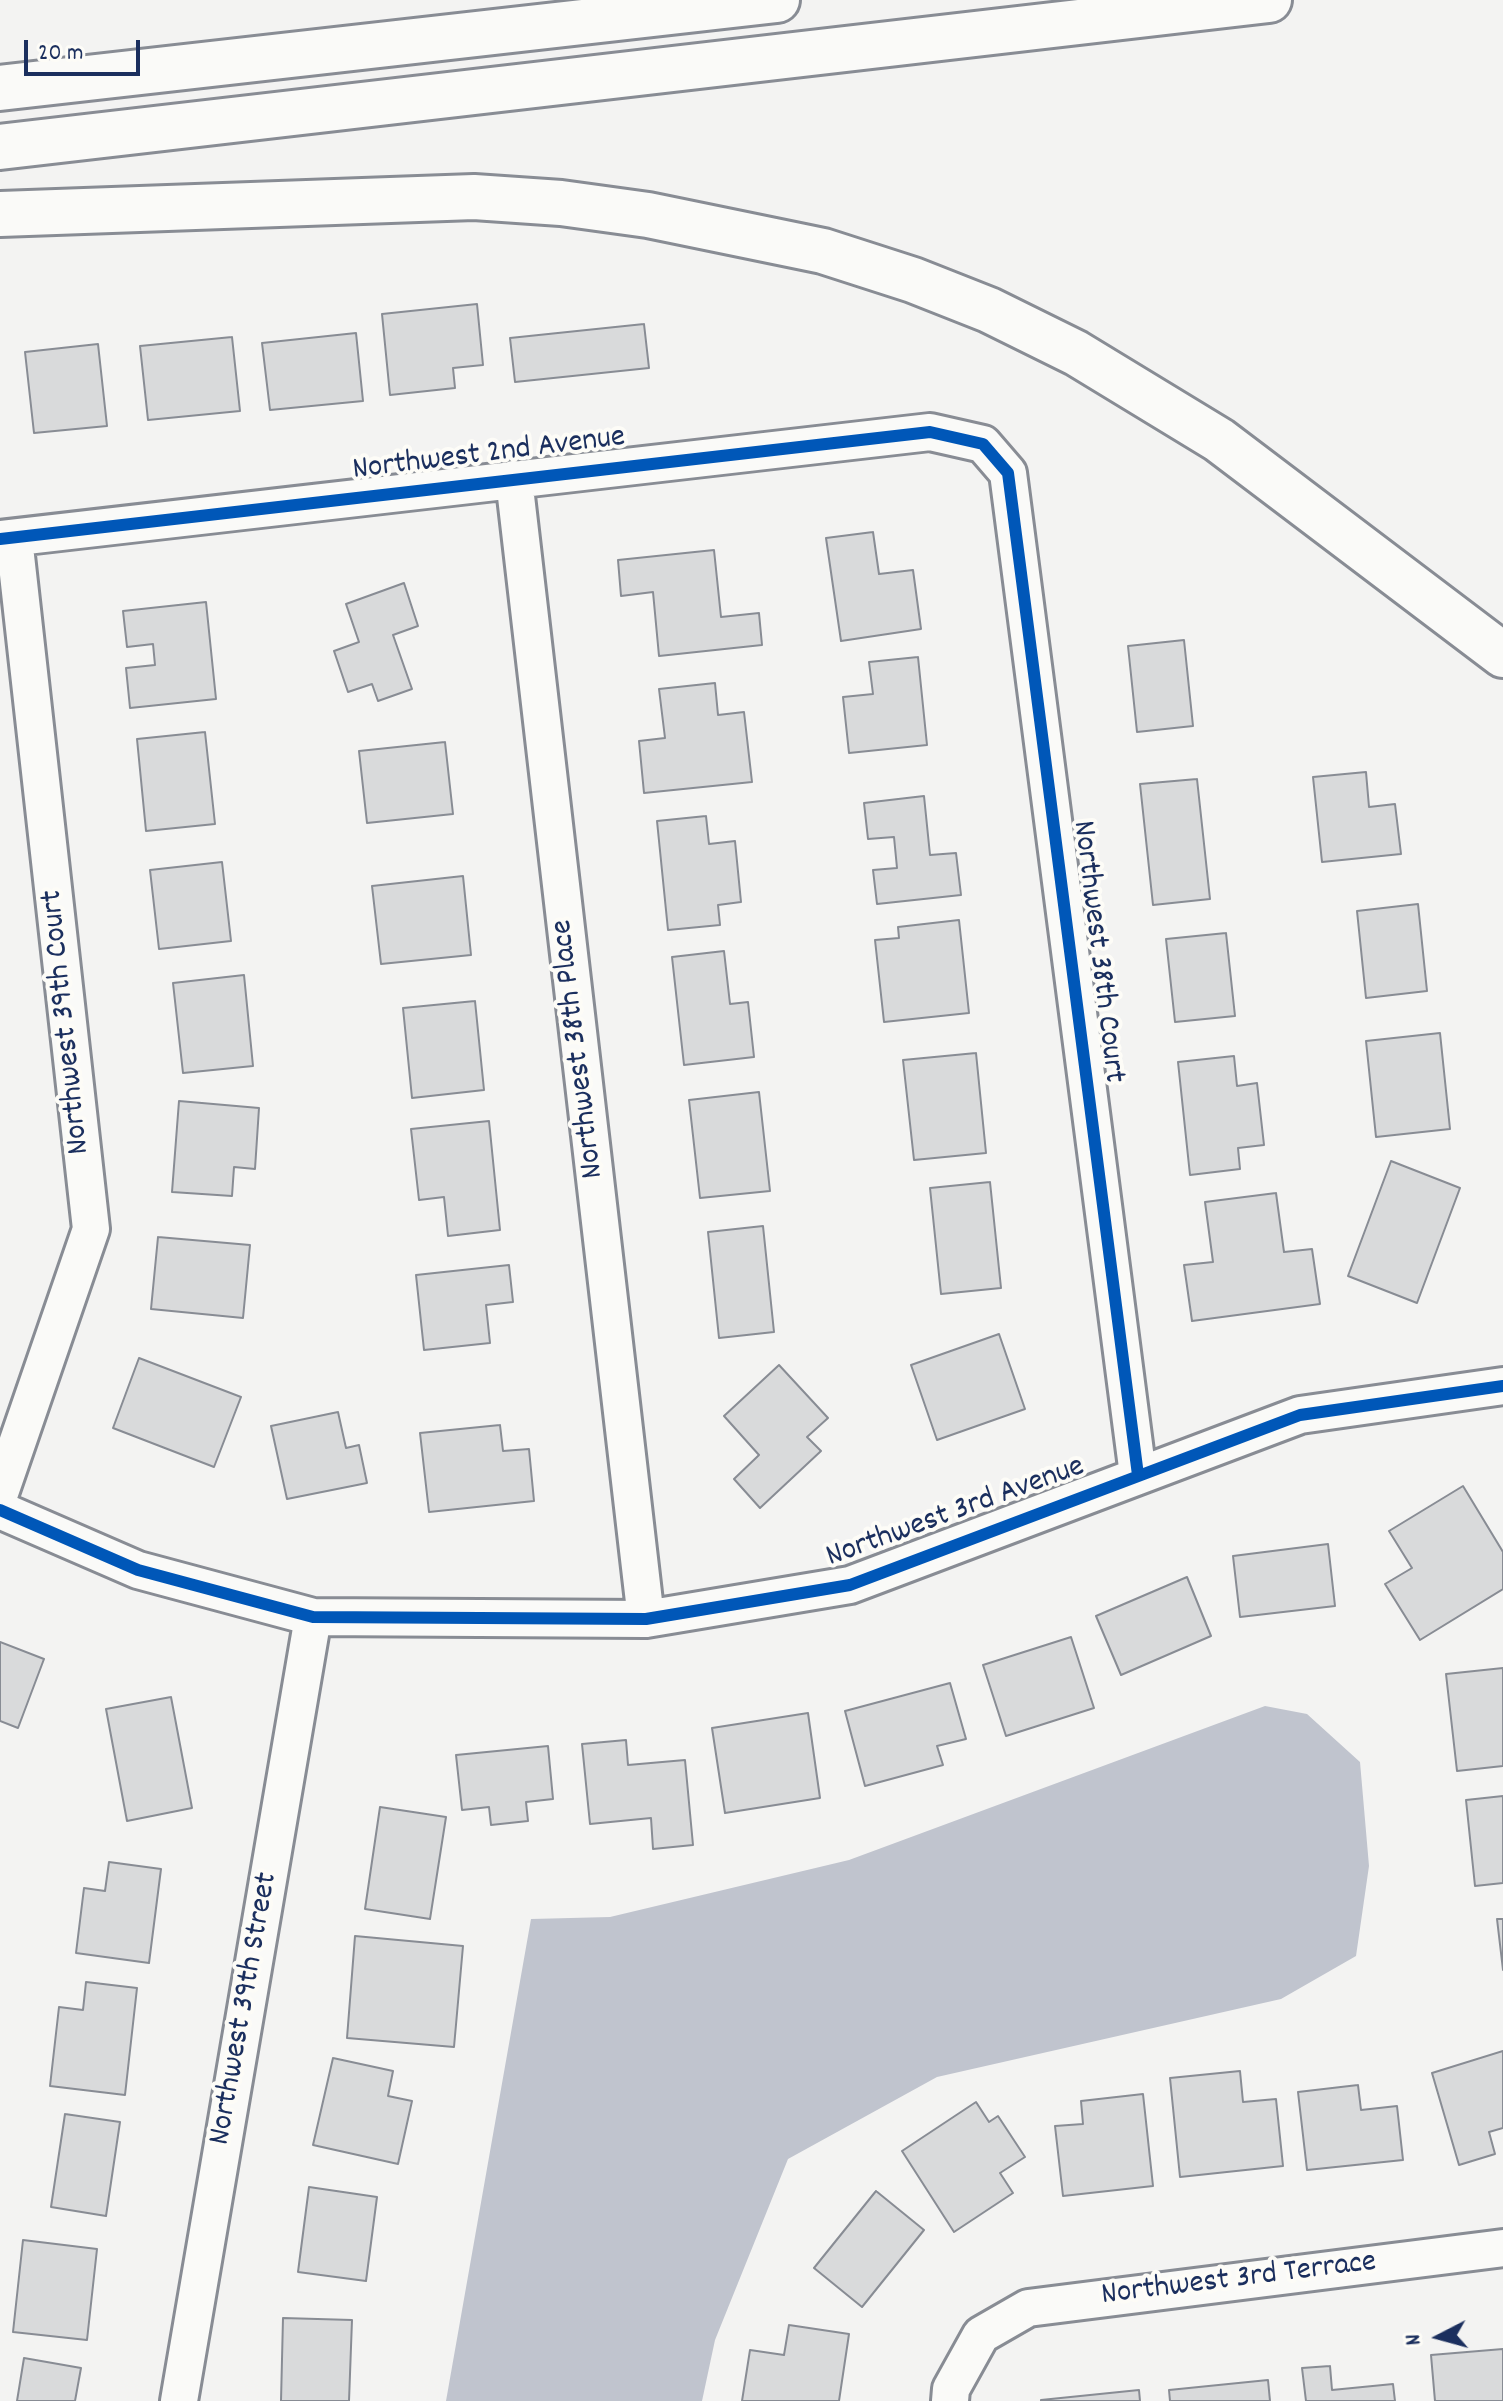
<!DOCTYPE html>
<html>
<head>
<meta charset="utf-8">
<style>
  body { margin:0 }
  #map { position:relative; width:1503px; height:2401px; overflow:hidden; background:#f3f3f2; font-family:Dekko,sans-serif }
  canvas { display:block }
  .north { position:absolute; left:1399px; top:2297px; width:80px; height:80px; -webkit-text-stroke:6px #fdfcf7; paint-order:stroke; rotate:264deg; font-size:22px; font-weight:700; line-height:32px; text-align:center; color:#1b2f5e }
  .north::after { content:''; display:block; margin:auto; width:28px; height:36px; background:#1b2f5e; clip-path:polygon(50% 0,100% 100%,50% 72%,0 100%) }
  .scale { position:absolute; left:24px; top:40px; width:116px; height:36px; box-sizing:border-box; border:4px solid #1b2f5e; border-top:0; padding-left:10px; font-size:24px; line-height:28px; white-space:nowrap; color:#1b2f5e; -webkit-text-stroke:6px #fdfcf7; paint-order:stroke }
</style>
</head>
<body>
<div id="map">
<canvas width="1503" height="2401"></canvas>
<div class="north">N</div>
<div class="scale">20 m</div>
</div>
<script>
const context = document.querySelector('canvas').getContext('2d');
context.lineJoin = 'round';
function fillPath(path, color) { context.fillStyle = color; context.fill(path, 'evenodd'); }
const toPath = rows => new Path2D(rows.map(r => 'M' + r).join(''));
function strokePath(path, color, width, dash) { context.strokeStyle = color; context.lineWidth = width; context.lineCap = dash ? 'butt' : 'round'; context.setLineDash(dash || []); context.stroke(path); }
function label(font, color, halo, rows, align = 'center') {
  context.font = font + ' Dekko,sans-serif'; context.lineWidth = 8; context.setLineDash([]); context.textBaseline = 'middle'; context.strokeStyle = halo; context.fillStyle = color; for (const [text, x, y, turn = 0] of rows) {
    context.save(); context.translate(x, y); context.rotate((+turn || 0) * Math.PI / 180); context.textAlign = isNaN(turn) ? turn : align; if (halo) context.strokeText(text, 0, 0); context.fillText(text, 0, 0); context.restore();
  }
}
fillPath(toPath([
  [1265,1706,1307,1714,1360,1762,1369,1866,1356,1956,1281,1999,937,2077,788,2159,715,2340,702,2401,446,2401,531,1919,610,1917,849,1860]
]), '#c0c4ce');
const building = toPath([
  [477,304,483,365,453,368,455,388,390,395,382,314,477,304],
  [644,324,649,368,515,382,510,338,644,324],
  [356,333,363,401,270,410,262,343,356,333],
  [232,337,240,411,148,420,140,346,232,337],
  [98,344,107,426,34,433,25,352,98,344],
  [873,532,879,574,913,570,921,629,841,641,826,538,873,532],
  [714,550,721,617,759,613,762,645,659,656,653,592,621,596,618,560,714,550],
  [404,583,418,626,393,635,412,689,378,701,372,684,348,692,334,651,359,642,346,604,404,583],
  [206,602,216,699,130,708,126,668,155,665,153,644,127,647,123,611,206,602],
  [1184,640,1193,726,1137,732,1128,646,1184,640],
  [918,657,927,745,849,753,843,697,873,694,869,662,918,657],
  [715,683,718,715,744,712,752,782,644,793,639,741,665,738,659,689,715,683],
  [205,732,215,824,146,831,137,739,205,732],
  [445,742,453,814,367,823,359,751,445,742],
  [1366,772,1369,807,1395,804,1401,854,1322,862,1313,777,1366,772],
  [1197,779,1210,899,1153,905,1140,784,1197,779],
  [924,796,930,855,956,853,961,895,877,904,873,870,897,868,894,837,868,839,864,803,924,796],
  [706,816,709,844,735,841,741,902,718,905,720,925,668,930,657,821,706,816],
  [222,862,231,941,159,949,150,870,222,862],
  [463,876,471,955,381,964,372,886,463,876],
  [1418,904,1427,991,1366,998,1357,911,1418,904],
  [959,920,969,1013,884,1022,875,940,899,938,898,927,959,920],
  [1226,933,1235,1016,1175,1022,1166,939,1226,933],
  [724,951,730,1004,748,1002,754,1057,684,1065,672,957,724,951],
  [244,975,253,1066,183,1073,173,983,244,975],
  [475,1001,484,1090,412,1098,403,1008,475,1001],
  [1440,1033,1450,1129,1376,1137,1366,1041,1440,1033],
  [976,1053,986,1153,914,1160,903,1060,976,1053],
  [1234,1056,1237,1086,1257,1083,1264,1145,1238,1148,1240,1169,1190,1175,1178,1062,1234,1056],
  [759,1092,770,1191,700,1198,689,1100,759,1092],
  [179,1101,259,1108,255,1169,234,1167,232,1196,172,1192,179,1101],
  [489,1121,500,1230,448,1236,444,1197,419,1200,411,1129,489,1121],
  [1391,1161,1460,1188,1417,1303,1348,1276,1391,1161],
  [990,1182,1001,1288,941,1294,930,1188,990,1182],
  [1276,1193,1284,1252,1312,1249,1320,1304,1192,1321,1184,1265,1213,1262,1205,1202,1276,1193],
  [763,1226,774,1332,719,1338,708,1232,763,1226],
  [158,1237,250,1245,243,1318,151,1309,158,1237],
  [509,1265,513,1302,486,1305,490,1343,424,1350,416,1275,509,1265],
  [999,1334,1025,1409,937,1440,911,1365,999,1334],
  [139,1358,241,1397,214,1467,113,1428,139,1358],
  [779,1365,828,1418,807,1437,821,1451,760,1508,734,1479,759,1455,724,1416,779,1365],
  [338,1412,346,1448,359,1445,367,1483,287,1499,271,1426,338,1412],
  [500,1425,503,1451,529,1449,534,1501,429,1512,420,1433,500,1425],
  [1463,1486,1503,1552,1503,1589,1420,1640,1385,1584,1412,1568,1389,1531,1463,1486],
  [1328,1544,1335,1606,1240,1617,1233,1556,1328,1544],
  [1187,1577,1211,1636,1121,1675,1096,1616,1187,1577],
  [1071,1637,1094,1708,1006,1736,983,1665,1071,1637],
  [0,1642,44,1659,18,1728,0,1721,0,1642],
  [1503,1668,1503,1766,1457,1771,1446,1674,1503,1668],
  [950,1683,966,1739,937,1746,943,1765,865,1786,845,1711,950,1683],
  [171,1697,192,1808,127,1821,106,1709,171,1697],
  [808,1713,820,1798,725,1813,712,1728,808,1713],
  [626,1740,628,1765,685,1760,693,1845,653,1849,651,1818,590,1824,582,1744,626,1740],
  [548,1746,553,1799,526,1802,528,1821,491,1825,489,1807,462,1810,456,1755,548,1746],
  [1503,1796,1503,1883,1475,1886,1466,1800,1503,1796],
  [380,1807,446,1817,430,1919,365,1909,380,1807],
  [109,1862,161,1869,149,1963,76,1953,84,1888,105,1891,109,1862],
  [1497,1919,1503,1919,1503,1970,1497,1919],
  [355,1936,463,1946,454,2047,347,2038,355,1936],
  [86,1982,137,1988,125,2095,50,2086,59,2007,83,2010,86,1982],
  [1503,2051,1503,2128,1489,2132,1495,2154,1459,2165,1432,2073,1503,2051],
  [333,2058,393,2071,388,2096,412,2101,398,2164,313,2145,333,2058],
  [1240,2071,1243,2102,1276,2099,1283,2166,1180,2177,1170,2078,1240,2071],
  [1358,2085,1361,2110,1397,2106,1403,2160,1307,2170,1298,2092,1358,2085],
  [1143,2094,1153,2186,1063,2196,1055,2126,1083,2124,1081,2101,1143,2094],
  [976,2102,989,2122,998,2116,1025,2157,1000,2173,1013,2193,954,2232,902,2151,976,2102],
  [65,2114,120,2122,106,2216,51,2207,65,2114],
  [309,2187,377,2197,366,2281,298,2272,309,2187],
  [876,2191,924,2230,862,2307,814,2268,876,2191],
  [23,2240,97,2249,87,2340,13,2332,23,2240],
  [283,2318,352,2320,349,2401,281,2401,283,2318],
  [789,2325,849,2334,839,2401,742,2401,750,2350,784,2355,789,2325],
  [1503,2349,1503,2401,1435,2401,1431,2355,1503,2349],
  [24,2358,81,2368,75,2401,17,2401,24,2358],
  [1330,2366,1332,2390,1393,2384,1395,2401,1306,2401,1302,2368,1330,2366],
  [1268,2380,1270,2401,1170,2401,1169,2390,1268,2380],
  [1139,2390,1140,2401,1041,2401,1041,2400,1139,2390]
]);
fillPath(building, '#d9dadb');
strokePath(building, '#888c94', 2);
const street = toPath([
  [514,479,646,1619],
  [0,539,930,432,983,444,1008,473,1138,1475],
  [0,1493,91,1229,14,538],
  [0,1510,138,1570,313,1617,646,1619,850,1585,1300,1415,1503,1386],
  [179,2401,313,1617],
  [950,2401,951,2389,981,2335,1028,2308,1503,2248]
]);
const highway = toPath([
  [0,88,777,0],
  [0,147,1269,0],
  [0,214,474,197,561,203,648,215,823,251,913,280,989,310,1076,353,1219,440,1503,655]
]);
strokePath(street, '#888c94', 42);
strokePath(highway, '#888c94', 50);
strokePath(street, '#fafaf8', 36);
strokePath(highway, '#fafaf8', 44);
strokePath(toPath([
  [0,539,930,432,983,444,1008,473,1138,1475],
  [0,1510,138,1570,313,1617,646,1619,850,1585,1300,1415,1503,1386]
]), '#0057b8', 12);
label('32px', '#1b2f5e', '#fdfcf7', [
  ["Northwest 2nd Avenue",489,456,-7],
  ["Northwest 38th Court",1096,952,83],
  ["Northwest 39th Court",68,1022,-96],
  ["Northwest 38th Place",580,1049,-97],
  ["Northwest 3rd Avenue",956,1514,-20],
  ["Northwest 39th Street",246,2009,-80],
  ["Northwest 3rd Terrace",1239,2281,-7]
]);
</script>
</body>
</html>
